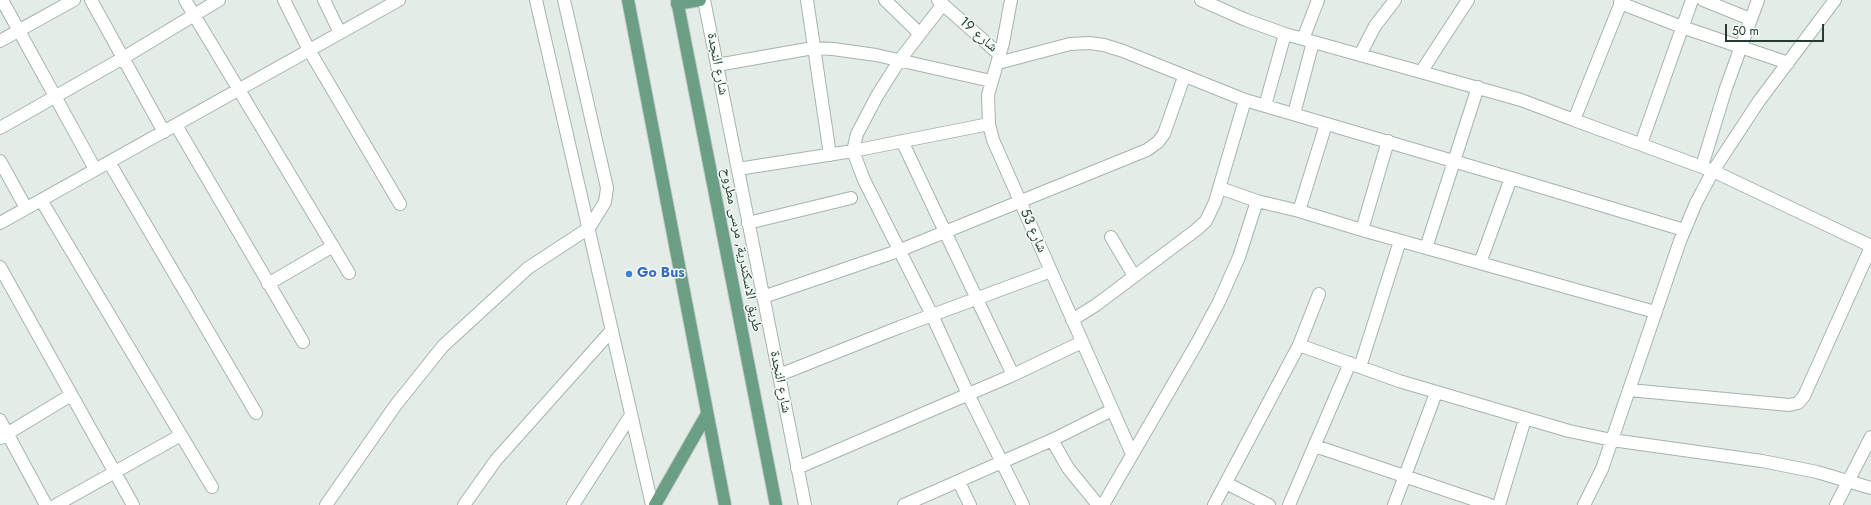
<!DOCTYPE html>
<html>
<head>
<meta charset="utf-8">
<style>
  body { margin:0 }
  #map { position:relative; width:1871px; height:505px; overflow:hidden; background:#e3ece6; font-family:Jost,sans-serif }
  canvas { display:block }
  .scale { position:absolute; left:1725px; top:24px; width:99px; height:18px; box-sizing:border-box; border:2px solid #243c30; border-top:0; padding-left:5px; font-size:12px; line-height:14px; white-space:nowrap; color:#243c30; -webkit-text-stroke:3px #f3f9f5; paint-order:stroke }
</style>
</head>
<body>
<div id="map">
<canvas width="1871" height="505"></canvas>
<div class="scale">50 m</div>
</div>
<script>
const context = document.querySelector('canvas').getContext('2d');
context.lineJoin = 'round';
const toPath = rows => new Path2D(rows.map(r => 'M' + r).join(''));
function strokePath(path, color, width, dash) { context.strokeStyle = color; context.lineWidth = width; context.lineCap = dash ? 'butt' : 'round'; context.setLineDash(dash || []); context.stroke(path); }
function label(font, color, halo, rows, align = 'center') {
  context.font = font + ' Jost,"Noto Naskh Arabic",sans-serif'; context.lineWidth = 3; context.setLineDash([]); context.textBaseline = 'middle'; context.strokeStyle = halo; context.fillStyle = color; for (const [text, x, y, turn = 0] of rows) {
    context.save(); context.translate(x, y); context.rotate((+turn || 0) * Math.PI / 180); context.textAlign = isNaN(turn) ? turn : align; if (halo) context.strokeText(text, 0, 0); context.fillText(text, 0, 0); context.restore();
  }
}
const minor = toPath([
  [2,0,95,169],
  [91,0,164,132],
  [185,0,349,273],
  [284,0,309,50,400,204],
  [324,0,340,33],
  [536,0,652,505],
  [704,0,805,505],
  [807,0,830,155],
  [885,0,920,34],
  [938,0,1000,55],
  [1011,0,1003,43,988,95,989,124,993,140,1132,454],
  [1201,0,1246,20,1285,34,1521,100,1574,120],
  [1622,0,1574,120,1713,171,1871,246],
  [1703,0,1750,19],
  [1620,3,1682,27,1788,63],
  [943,4,899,61,877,96,857,134,853,151,864,180,932,315,968,394,1023,505],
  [1303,39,1318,0],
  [0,41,74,0],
  [1360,55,1375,26,1395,0],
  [998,63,1070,44,1089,43,1104,45,1123,51,1245,100,1511,178,1684,230],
  [717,65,813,48,833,49,876,55,991,81],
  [1421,72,1468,0],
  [1265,106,1285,34],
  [1294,114,1313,42],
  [176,125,303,342],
  [0,128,123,58,219,0],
  [902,141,1013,375],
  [1641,144,1692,0],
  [0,161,26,208],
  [109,162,256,413],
  [1702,166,1726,88,1758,0],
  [738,169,853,151,989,124],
  [1220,188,1257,201,1299,211,1362,230,1655,312],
  [41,200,212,487],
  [1299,211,1326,124],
  [0,223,399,0],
  [748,223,851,198],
  [1362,230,1388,141],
  [1111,237,1134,276],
  [1426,248,1478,87],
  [1480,263,1511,178],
  [0,267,133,505],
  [268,284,333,246],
  [763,297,898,251,1147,150,1158,142,1164,134,1184,77],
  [1072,320,1096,305,1196,230,1206,221,1215,202,1245,100],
  [1299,345,1399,381,1569,431,1612,440,1762,461,1817,472,1871,488],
  [1360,367,1400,241],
  [779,375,900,327,1051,271],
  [1629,390,1789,405,1798,403,1804,396,1871,247],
  [0,420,46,505],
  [0,438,71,395],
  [1052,440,1068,468,1098,505],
  [1315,446,1490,505],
  [797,468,1013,375,1082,342],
  [959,482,970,505],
  [1226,483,1269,505],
  [56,505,181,435],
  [326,505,395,406,443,346,528,268,589,228,605,202,607,188,564,0],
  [464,505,496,460,612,330],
  [573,505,631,415],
  [904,505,1052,440,1112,410],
  [1103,505,1197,343,1219,302,1239,257,1257,201],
  [1214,505,1299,345,1319,294],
  [1289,505,1350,363],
  [1394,505,1436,393],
  [1499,505,1525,419],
  [1584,505,1602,469,1680,241,1696,203,1713,171,1759,101,1835,0],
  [1836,505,1871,437]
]);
const major = toPath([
  [628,0,725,505],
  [677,0,776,505],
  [677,4,700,0],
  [655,505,707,414]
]);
strokePath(minor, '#a6b4ac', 14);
strokePath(major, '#c2c8c5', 14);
strokePath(minor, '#fff', 12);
strokePath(major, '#6a9f85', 12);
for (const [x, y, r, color] of [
  [629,274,4,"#3f7fe0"]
]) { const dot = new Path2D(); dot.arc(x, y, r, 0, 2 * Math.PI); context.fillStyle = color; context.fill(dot); strokePath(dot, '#f3f9f5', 1.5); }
label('14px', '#243c30', '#f3f9f5', [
  ["شارع 19",978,35,41],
  ["شارع النجدة",717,64,79],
  ["شارع 53",1033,231,66],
  ["طريق الاسكندرية, مرسى مطروح",741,250,79],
  ["شارع النجدة",780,382,79]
]);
label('bold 14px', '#366cbe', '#f3f9f5', [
  ["Go Bus",637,274]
], 'left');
</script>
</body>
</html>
